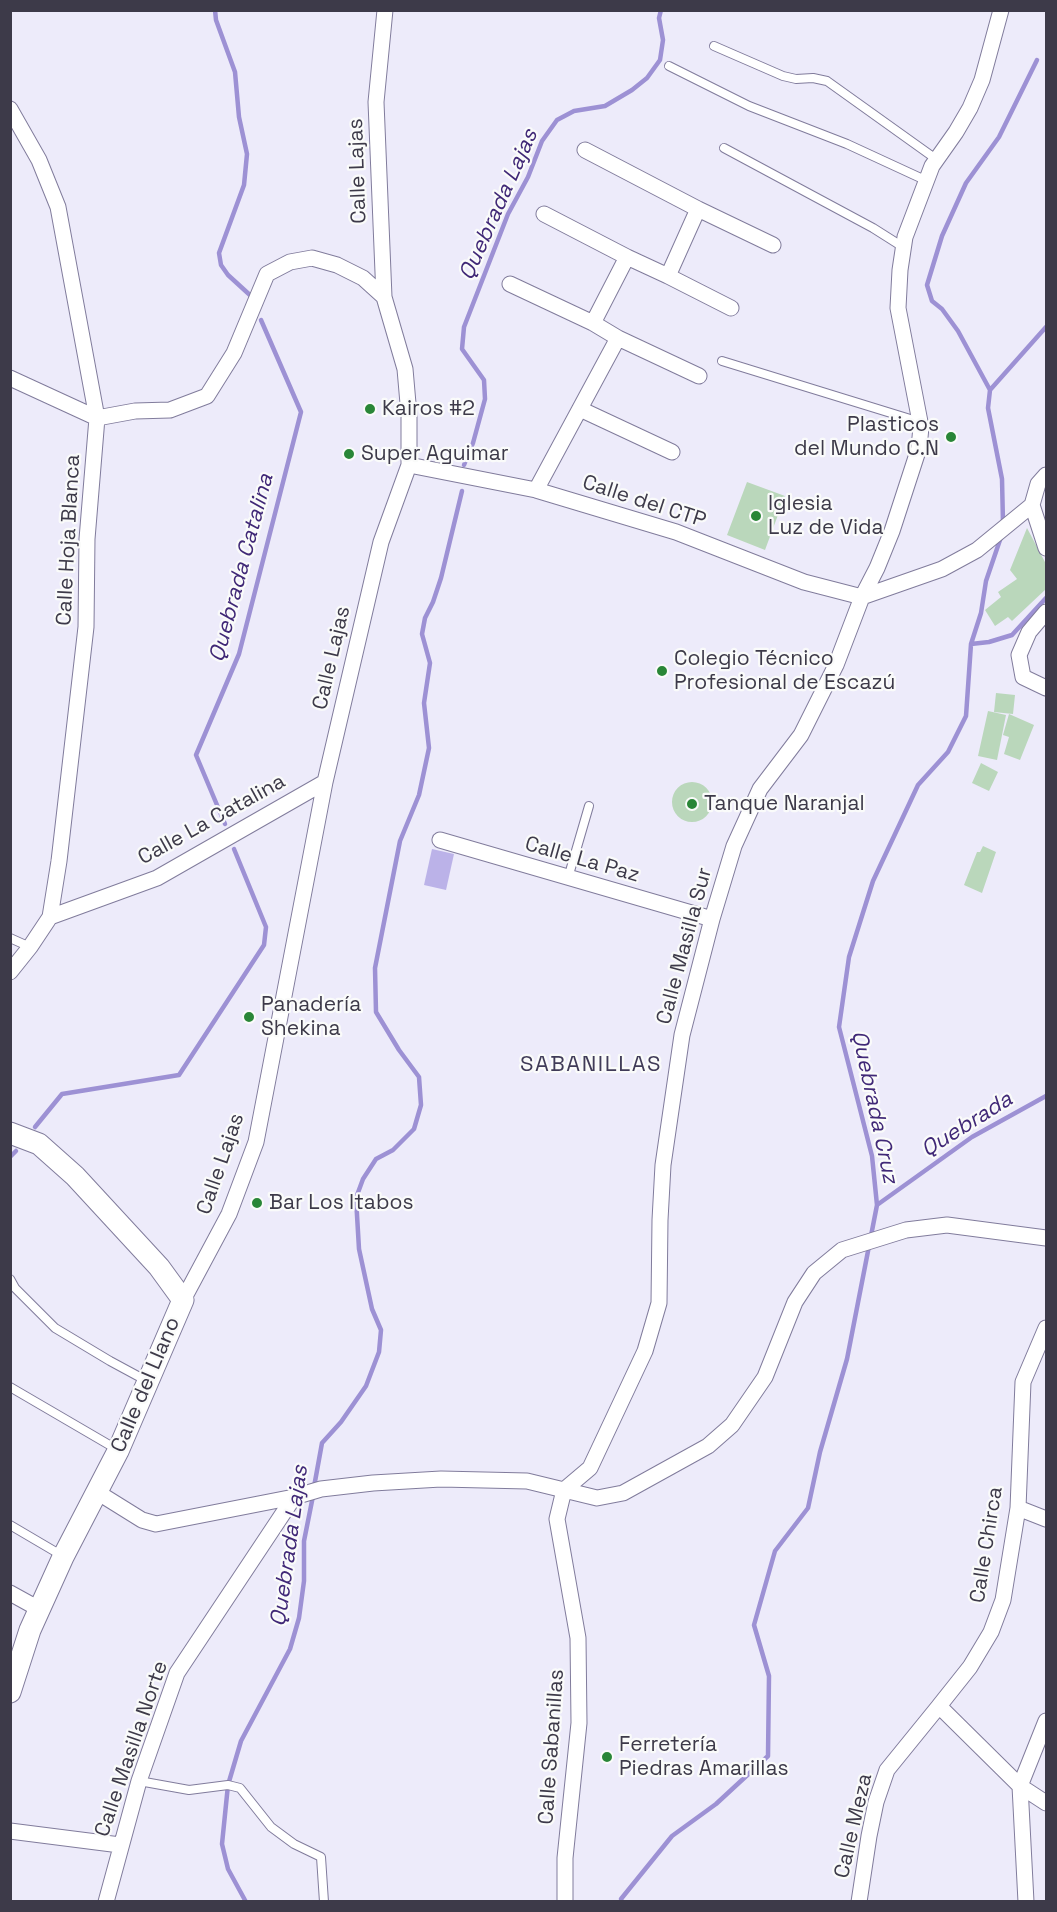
<!DOCTYPE html>
<html>
<head>
<meta charset="utf-8">
<style>
  body { margin:0 }
  #map { position:relative; width:1057px; height:1912px; overflow:hidden; background:#edebfa; font-family:"Space Grotesk",sans-serif }
  canvas { display:block }
  .frame { position:absolute; inset:0; border:12px solid #3d3a49; pointer-events:none }
</style>
</head>
<body>
<div id="map">
<canvas width="1057" height="1912"></canvas>
<div class="frame"></div>
</div>
<script>
const context = document.querySelector('canvas').getContext('2d');
context.lineJoin = 'round';
function fillPath(path, color) { context.fillStyle = color; context.fill(path, 'evenodd'); }
const toPath = rows => new Path2D(rows.map(r => 'M' + r).join(''));
function strokePath(path, color, width, dash) { context.strokeStyle = color; context.lineWidth = width; context.lineCap = dash ? 'butt' : 'round'; context.setLineDash(dash || []); context.stroke(path); }
function label(font, color, halo, rows, align = 'center') {
  context.font = font + ' "Space Grotesk",sans-serif'; context.lineWidth = 4.5; context.setLineDash([]); context.textBaseline = 'middle'; context.strokeStyle = halo; context.fillStyle = color; for (const [text, x, y, turn = 0] of rows) {
    context.save(); context.translate(x, y); context.rotate((+turn || 0) * Math.PI / 180); context.textAlign = isNaN(turn) ? turn : align; if (halo) context.strokeText(text, 0, 0); context.fillText(text, 0, 0); context.restore();
  }
}
fillPath(toPath([
  [432,849,454,854,446,890,424,885]
]), '#bbb2e8');
strokePath(toPath([
  [215,10,216,20,235,72,239,117,247,154,244,185,219,253,221,265,228,275,251,296],
  [990,390,958,331,942,309,932,301,927,285,942,236,966,183,999,137,1037,60],
  [464,465,473,443,485,399,484,380,462,349,464,327,508,214,528,177,542,141,557,120,574,111,605,106,632,90,647,78,660,60,663,40,659,18,661,10],
  [1003,523,1002,479,988,408,990,390,1046,327],
  [971,644,989,642,1012,635,1046,598],
  [225,824,196,755,239,654,301,412,261,320],
  [35,1127,62,1094,179,1075,264,945,266,927,234,849],
  [10,1157,16,1151],
  [877,1205,972,1137,1046,1096],
  [314,1487,322,1443,341,1422,366,1386,379,1352,381,1330,372,1309,359,1249,356,1198,363,1179,376,1159,393,1150,414,1129,421,1105,419,1077,399,1050,376,1012,375,968,400,841,419,795,429,748,424,703,430,663,422,634,425,618,433,602,441,578,462,491],
  [246,1902,228,1869,222,1844,228,1785,241,1741,290,1649,299,1618,304,1581,304,1541,313,1496],
  [622,1902,621,1899,672,1836,716,1804,768,1756,769,1676,754,1625,775,1551,808,1508,820,1452,847,1359,877,1205,872,1156,839,1027,849,957,873,881,918,785,948,752,966,716,971,644,981,613,986,581,1001,537]
]), '#9d91d4', 4.5);
fillPath(toPath([
  [747,482,785,496,765,550,727,535],
  [1027,528,1046,564,1046,589,1012,621,1008,617,995,626,985,610,1001,597,998,592,1017,579,1010,570],
  [996,693,1015,695,1013,714,994,712],
  [988,711,1006,715,997,760,978,756],
  [1009,714,1034,725,1020,760,1004,754,1009,737,1003,735],
  [981,763,998,772,989,791,972,783],
  '672 802a20 20 0 1 1 40 0a20 20 0 1 1-40 0Z',
  [983,846,996,852,982,893,964,885,977,852,980,852]
]), '#bad7bb');
const lane = toPath([
  [714,46,783,76,796,79,813,78,827,81,936,159],
  [669,66,749,106,847,144,925,180],
  [724,148,873,228,903,247],
  [722,361,920,422],
  [568,878,589,806],
  [10,938,30,947],
  [10,1279,15,1288,55,1328,110,1361,147,1381],
  [10,1387,118,1450],
  [10,1525,61,1555],
  [139,1781,189,1790,228,1785,240,1788,271,1827,294,1844,321,1857,324,1902]
]);
const street = toPath([
  [10,109,39,160,58,207,97,418,87,539,86,627,59,861,50,917,30,947,10,972],
  [698,209,773,245],
  [544,214,627,257],
  [668,276,731,308],
  [510,284,593,323],
  [618,338,699,376],
  [10,378,97,418],
  [580,409,672,452],
  [97,418,135,411,170,410,207,396,234,353,267,274,290,262,312,258,337,265,363,278,384,297],
  [409,465,536,490,676,532,804,582,862,597],
  [536,490,618,338,593,323,627,257,668,276,698,209,585,150],
  [1032,505,1046,548],
  [862,597,942,569,977,550,1032,505,1038,484,1046,475],
  [1046,612,1029,632,1019,655,1023,677,1046,688],
  [440,840,712,919],
  [50,917,157,878,325,782],
  [183,1300,229,1214,256,1142,325,782,381,542,409,465,409,415,405,369,384,297,376,102,385,10],
  [97,1492,142,1520,156,1524,294,1497,321,1489,373,1483,441,1479,527,1481,597,1498,623,1493,708,1446,732,1425,765,1377,795,1302,814,1273,842,1250,906,1230,947,1225,1046,1238],
  [1018,1508,1046,1519],
  [10,1593,39,1609],
  [1046,1721,1020,1786,1046,1803],
  [10,1831,120,1845],
  [106,1902,139,1781,177,1673,294,1497],
  [565,1902,565,1858,579,1723,578,1638,557,1519,564,1490,590,1468,645,1351,659,1303,660,1220,663,1165,682,1035,712,919,734,846,760,789,801,735,836,665,862,597,877,568,892,531,919,448,921,427,898,308,900,270,905,237,932,166,956,132,970,108,982,80,1001,10],
  [859,1902,869,1836,876,1802,887,1770,939,1706],
  [1026,1902,1020,1786,939,1706,970,1667,991,1632,1003,1600,1018,1508,1023,1382,1046,1328]
]);
const secondary = toPath([
  [10,1133,39,1144,75,1176,159,1267,183,1300,118,1451,63,1557,30,1630,10,1692]
]);
strokePath(lane, '#817c9c', 10);
strokePath(street, '#817c9c', 17);
strokePath(secondary, '#817c9c', 23);
strokePath(lane, '#fff', 8);
strokePath(street, '#fff', 15);
strokePath(secondary, '#fff', 21);
for (const [x, y, r, color] of [
  [370,409,6,"#298637"],
  [951,437,6,"#298637"],
  [349,454,6,"#298637"],
  [756,516,6,"#298637"],
  [662,671,6,"#298637"],
  [692,804,6,"#298637"],
  [249,1017,6,"#298637"],
  [257,1203,6,"#298637"],
  [607,1757,6,"#298637"]
]) { const dot = new Path2D(); dot.arc(x, y, r, 0, 2 * Math.PI); context.fillStyle = color; context.fill(dot); strokePath(dot, '#fafbfa', 2); }
label('21px', '#3d3a49', '#fafbfa', [
  ["Calle Lajas",358,171,-92],
  ["Calle del CTP",644,502,18],
  ["Calle Hoja Blanca",69,540,-87],
  ["Calle Lajas",332,658,-77],
  ["Calle La Catalina",212,820,-29],
  ["Calle La Paz",582,860,16],
  ["Calle Masilla Sur",685,946,-75],
  ["Calle Lajas",221,1164,-71],
  ["Calle del Llano",146,1385,-67],
  ["Calle Chirca",987,1545,-81],
  ["Calle Sabanillas",552,1747,-86],
  ["Calle Masilla Norte",132,1749,-71],
  ["Calle Meza",854,1826,-77]
]);
label('21px', '#3d3a49', '#fafbfa', [
  ["Kairos #2",382,409],
  ["Plasticos",939,425,"right"],
  ["del Mundo C.N",939,449,"right"],
  ["Super Aguimar",361,454],
  ["Iglesia",768,504],
  ["Luz de Vida",768,528],
  ["Colegio Técnico",674,659],
  ["Profesional de Escazú",674,683],
  ["Tanque Naranjal",704,804],
  ["Panadería",261,1005],
  ["Shekina",261,1029],
  ["Bar Los Itabos",269,1203],
  ["Ferretería",619,1745],
  ["Piedras Amarillas",619,1769]
], 'left');
label('italic 22px', '#402877', '#fafbfa', [
  ["Quebrada Lajas",499,205,-66],
  ["Quebrada Catalina",242,568,-75],
  ["Quebrada Cruz",874,1107,78],
  ["Quebrada",967,1125,-32],
  ["Quebrada Lajas",290,1546,-82]
]);
context.letterSpacing = '1.5px';
label('22px', '#403b58', '#fafbfa', [
  ["SABANILLAS",591,1065]
]);
context.letterSpacing = '0px';
</script>
</body>
</html>
